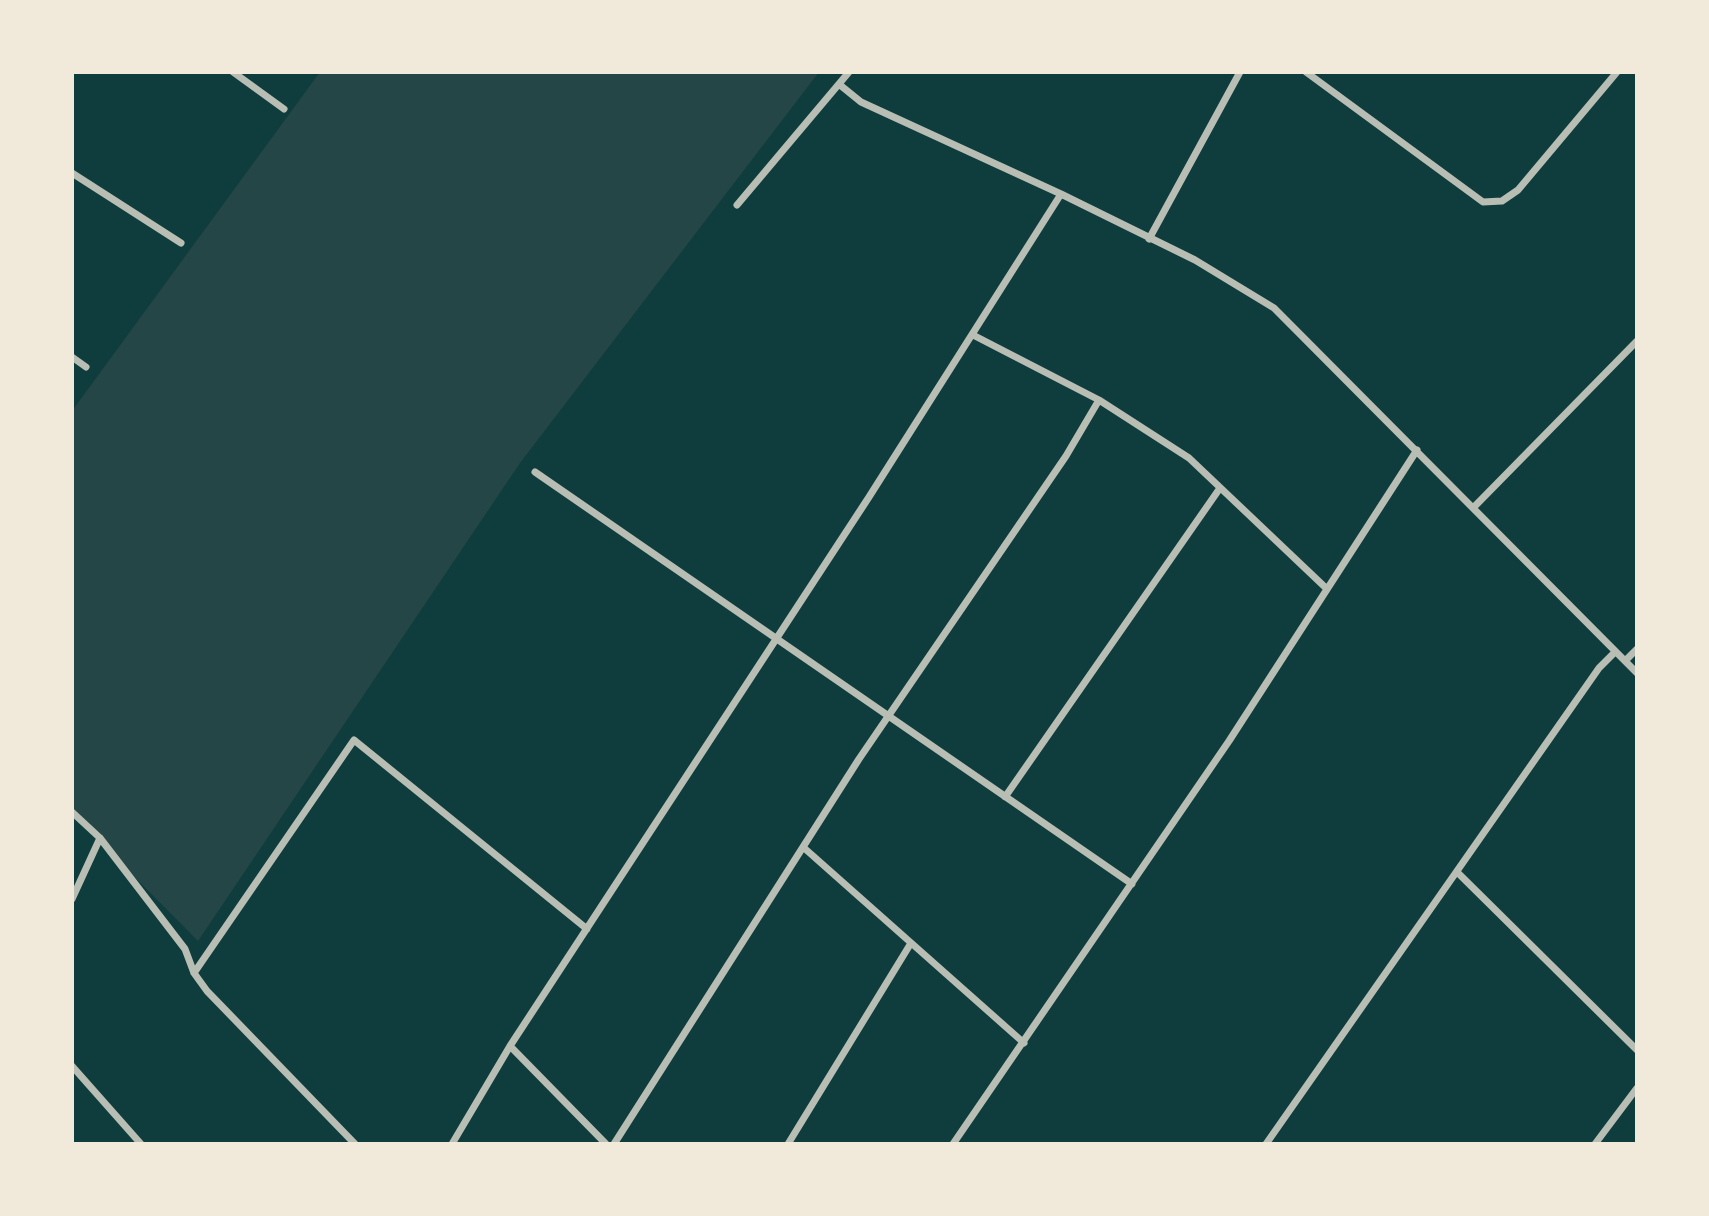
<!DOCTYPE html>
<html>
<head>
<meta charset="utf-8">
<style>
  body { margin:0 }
  #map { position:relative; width:1709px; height:1216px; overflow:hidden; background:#0f3d3e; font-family:Inter,sans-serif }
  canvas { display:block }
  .frame { position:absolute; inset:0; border:74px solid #f1e9da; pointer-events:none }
</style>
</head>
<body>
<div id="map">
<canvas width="1709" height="1216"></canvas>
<div class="frame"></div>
</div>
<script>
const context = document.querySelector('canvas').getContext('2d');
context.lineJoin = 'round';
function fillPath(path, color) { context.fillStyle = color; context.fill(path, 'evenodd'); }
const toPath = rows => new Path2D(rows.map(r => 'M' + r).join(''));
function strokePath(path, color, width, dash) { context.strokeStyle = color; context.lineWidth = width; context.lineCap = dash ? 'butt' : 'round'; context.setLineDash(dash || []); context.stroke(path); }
fillPath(toPath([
  [320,72,819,72,520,463,198,941,72,814,72,411]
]), '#244646');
strokePath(toPath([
  [233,72,284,109],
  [1306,72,1483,202,1502,201,1518,190,1617,72],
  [840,85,861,102,1061,194,1195,260,1274,308,1637,673],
  [72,173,181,243],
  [737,205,849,72],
  [1149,239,1240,72],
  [973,335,1099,400,1189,458,1327,589],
  [72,357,86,367],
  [535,472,1132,884],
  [1474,507,1637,341],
  [1625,661,1637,649],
  [1005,797,1220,488],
  [72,812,100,838,185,949,194,973,207,991,355,1144],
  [803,847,1024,1043],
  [1457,872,1637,1050],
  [72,899,100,838],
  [194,973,354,740,587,929],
  [510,1046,606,1144],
  [72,1066,141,1144],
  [452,1144,510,1046,869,497,1061,194],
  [614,1144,859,759,1066,456,1099,400],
  [788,1144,911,943],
  [953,1144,1229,741,1417,450],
  [1266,1144,1599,668,1615,652],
  [1595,1144,1637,1088]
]), '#b8beb3', 7);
</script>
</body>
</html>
